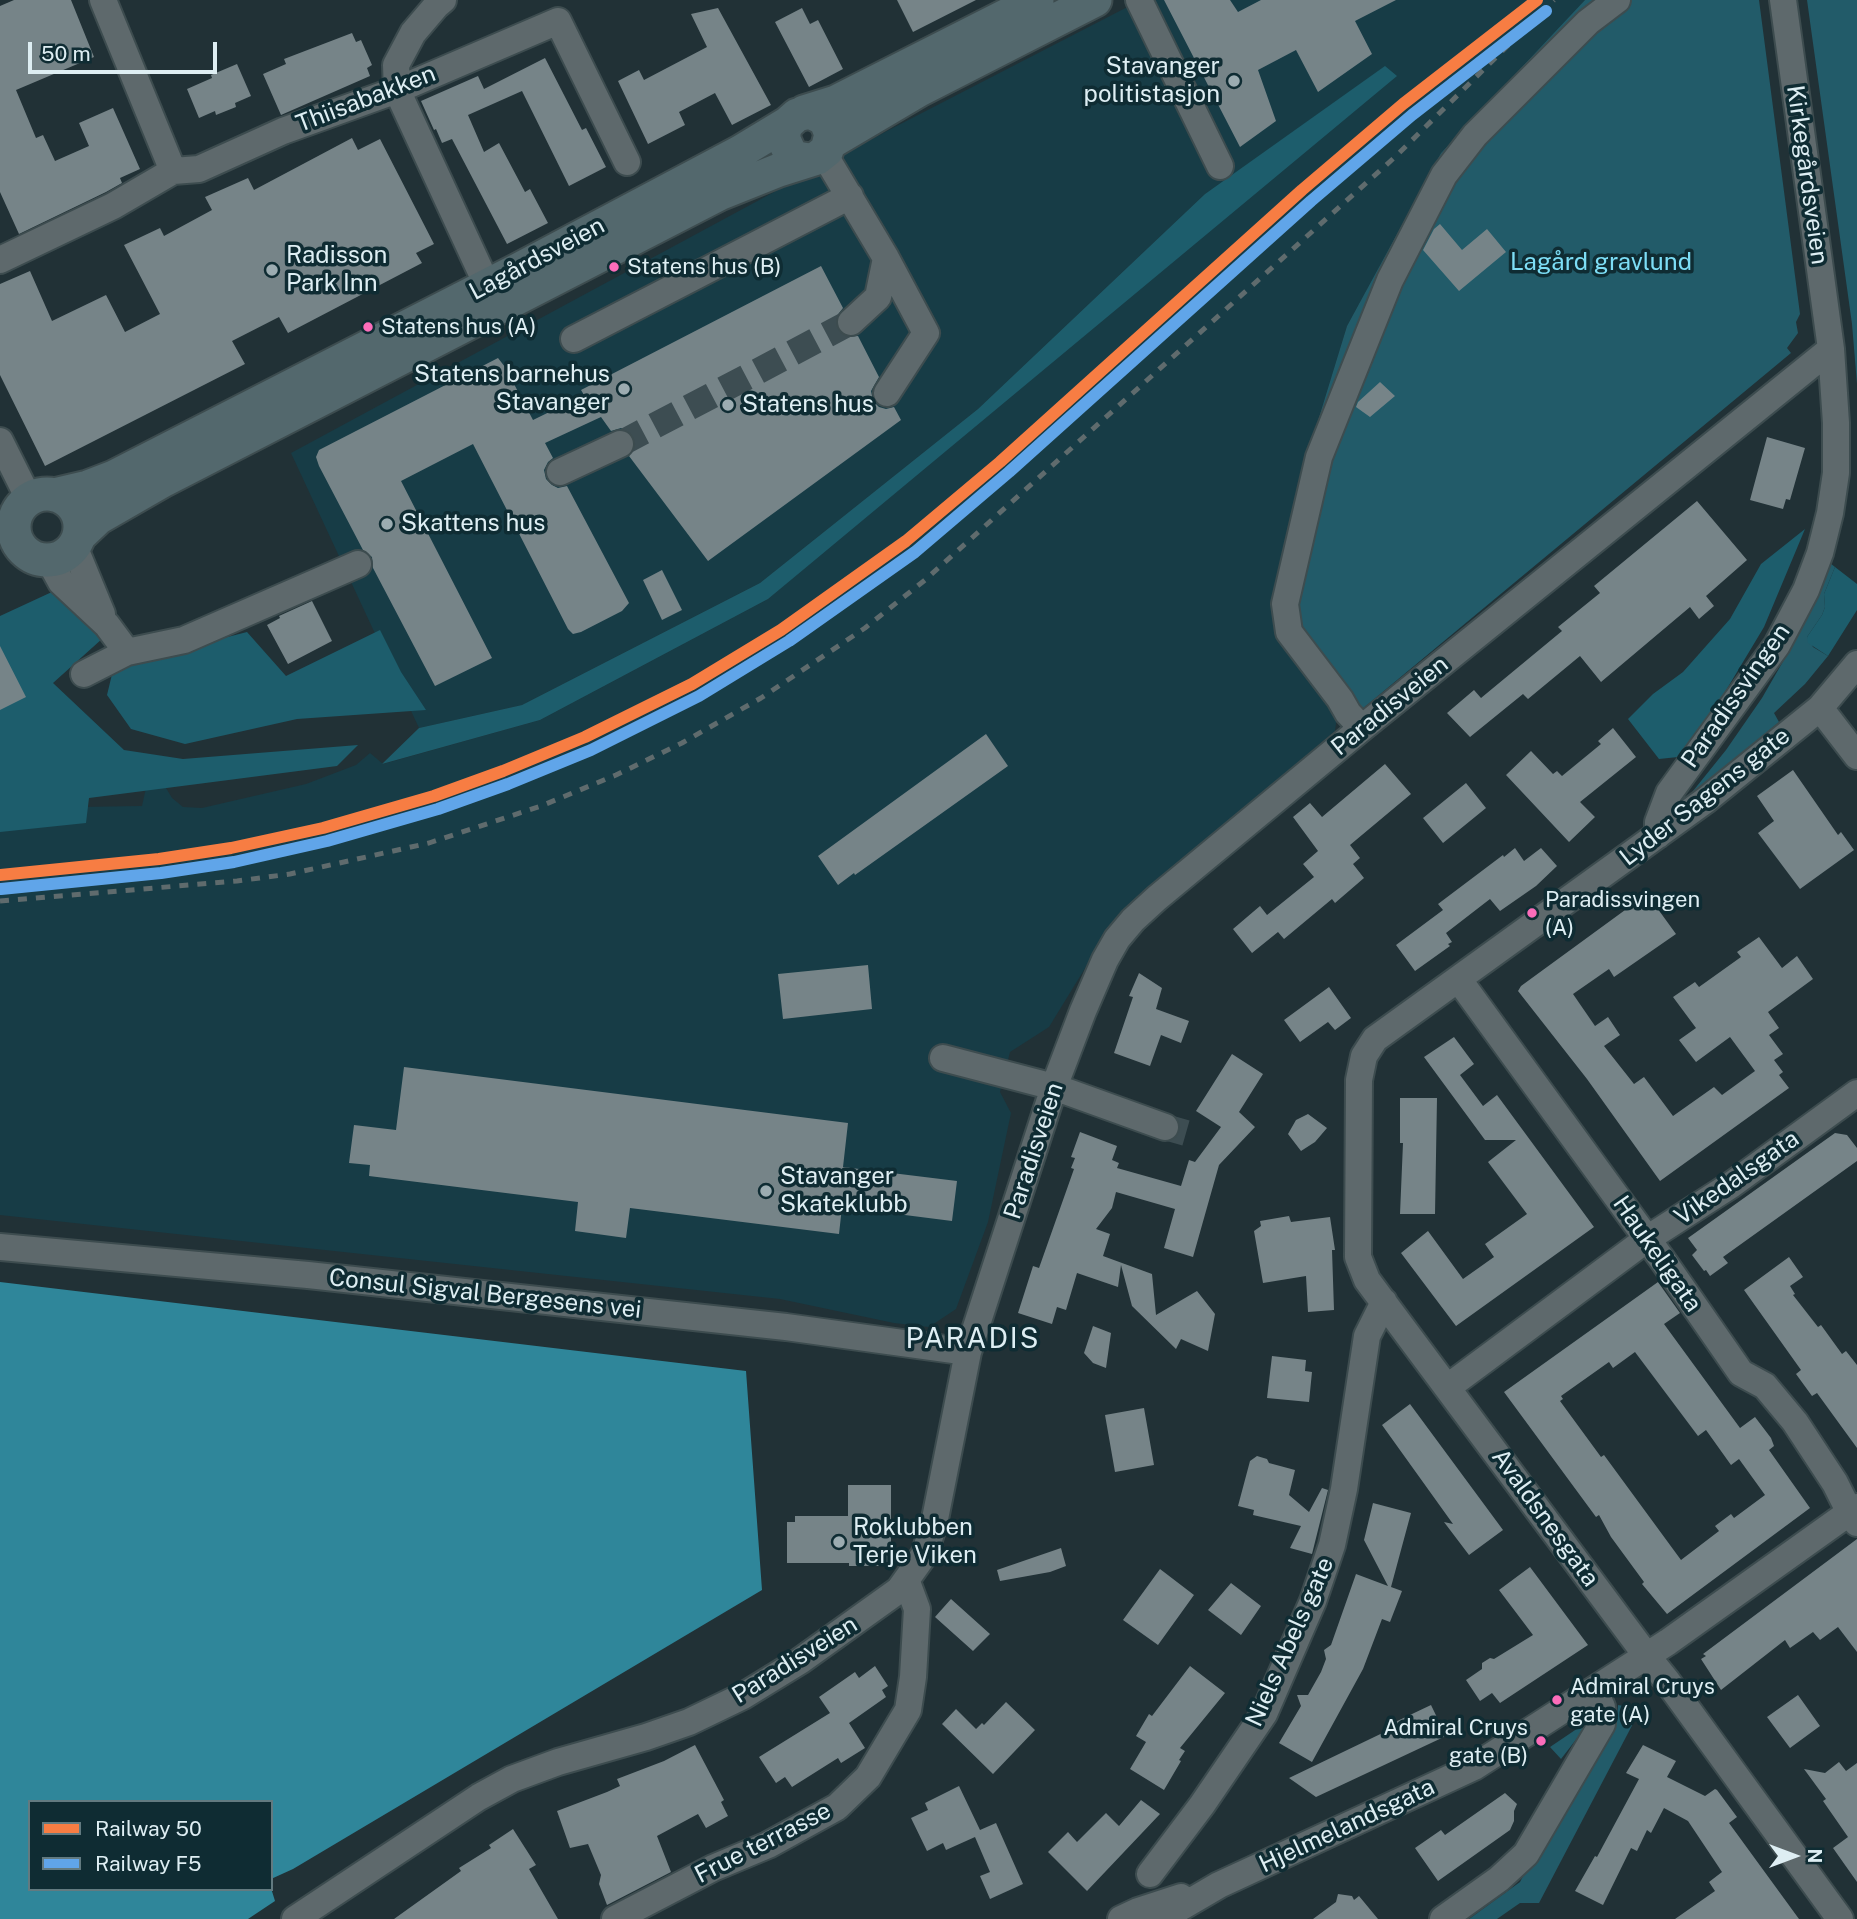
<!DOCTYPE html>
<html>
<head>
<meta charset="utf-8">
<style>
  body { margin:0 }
  #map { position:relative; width:1857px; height:1919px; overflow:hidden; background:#213136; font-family:"Public Sans",sans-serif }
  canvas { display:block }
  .legend { position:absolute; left:28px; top:1800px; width:245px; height:91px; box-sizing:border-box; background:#0f2c33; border:2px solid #627a80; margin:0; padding:9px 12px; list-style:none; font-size:21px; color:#deeef3 }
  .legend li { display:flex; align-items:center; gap:14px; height:35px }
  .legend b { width:35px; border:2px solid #627a80 }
  .north { position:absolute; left:1759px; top:1821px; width:70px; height:70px; -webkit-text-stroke:5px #0f2c33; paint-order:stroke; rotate:90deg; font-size:19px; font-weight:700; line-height:28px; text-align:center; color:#deeef3 }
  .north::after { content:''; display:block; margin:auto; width:24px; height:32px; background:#deeef3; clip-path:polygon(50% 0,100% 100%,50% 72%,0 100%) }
  .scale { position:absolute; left:28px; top:42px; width:189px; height:32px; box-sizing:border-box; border:4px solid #deeef3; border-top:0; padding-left:9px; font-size:21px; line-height:24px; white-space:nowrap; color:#deeef3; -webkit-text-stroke:5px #0f2c33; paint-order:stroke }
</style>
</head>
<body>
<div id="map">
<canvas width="1857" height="1919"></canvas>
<ul class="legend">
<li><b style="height:9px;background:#f77d43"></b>Railway 50</li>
<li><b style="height:9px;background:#60a5e9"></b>Railway F5</li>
</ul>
<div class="north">N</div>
<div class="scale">50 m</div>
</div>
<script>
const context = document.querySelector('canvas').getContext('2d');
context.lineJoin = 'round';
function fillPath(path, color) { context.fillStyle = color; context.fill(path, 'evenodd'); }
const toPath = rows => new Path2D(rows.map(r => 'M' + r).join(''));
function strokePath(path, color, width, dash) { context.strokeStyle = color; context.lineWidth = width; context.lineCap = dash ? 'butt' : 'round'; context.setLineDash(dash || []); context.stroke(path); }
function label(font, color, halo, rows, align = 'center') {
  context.font = font + ' "Public Sans",sans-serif'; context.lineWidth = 7; context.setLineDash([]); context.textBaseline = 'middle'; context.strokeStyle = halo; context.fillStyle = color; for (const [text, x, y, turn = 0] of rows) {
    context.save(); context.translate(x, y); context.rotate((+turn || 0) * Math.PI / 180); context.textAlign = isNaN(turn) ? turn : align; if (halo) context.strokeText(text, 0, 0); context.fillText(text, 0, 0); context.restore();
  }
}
fillPath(toPath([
  [1141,0,1585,0,1441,153,1347,326,1298,486,1338,708,1335,731,1117,916,1049,1027,1010,1052,1000,1092,1011,1113,988,1222,956,1309,929,1327,894,1323,780,1299,0,1215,0,810,16,808,142,806,148,779,160,778,172,798,183,807,202,808,306,784,356,765,370,753,383,764,540,720,768,599,1385,67,1205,194,978,409,760,583,522,705,419,728,291,453,887,131]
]), '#173c46');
fillPath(toPath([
  [1585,0,1759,0,1800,314,1796,322,1798,333,1787,348,1791,353,1361,710,1338,708,1275,629,1298,486,1347,326,1441,153],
  [1807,0,1857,0,1857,384,1852,324],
  [1830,563,1835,567,1824,594,1825,607,1822,615,1807,637,1813,647,1828,656,1805,684,1774,713,1779,722,1695,794,1693,791,1726,750,1762,698,1800,632,1817,597],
  [1618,1705,1629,1707,1637,1716,1539,1903,1520,1903,1497,1919,1469,1919,1520,1882,1539,1845,1609,1733,1617,1718],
  [1587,1722,1578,1737,1561,1759,1550,1747]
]), '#225b69');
fillPath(toPath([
  [1385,66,1397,76,768,599,540,720,382,764,419,728,522,705,760,583,978,409,1205,194],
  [1805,529,1764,627,1722,697,1678,757,1659,759,1628,719,1653,694,1683,672,1730,619,1761,564],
  [1835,567,1857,584,1857,610,1828,656,1808,643,1807,637,1822,615,1825,607,1824,594],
  [54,591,103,638,53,683,124,750,183,759,358,745,337,766,89,798,86,823,0,832,0,616],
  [380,630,401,672,426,710,297,719,185,744,131,729,107,695,114,666,247,632,286,676]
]), '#1d5d6c');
fillPath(toPath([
  [0,1282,746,1371,762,1590,293,1869,271,1879,271,1802,30,1802,30,1889,271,1888,275,1901,248,1919,0,1919]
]), '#2f869a');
fillPath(toPath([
  [14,0,71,0,94,57,16,90,36,138,43,135,55,161,89,146,79,123,113,108,140,169,120,178,122,183,106,192,19,234,0,192,0,6],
  [897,0,976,0,913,32],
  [1164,0,1230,0,1238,12,1261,0,1396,0,1355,21,1372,54,1318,92,1296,50,1258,70,1276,121,1240,147],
  [718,8,771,105,732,125,715,93,679,112,685,125,648,144,618,81,639,70,644,80,707,47,691,14],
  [802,8,810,24,818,20,843,69,809,87,775,22],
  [352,33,356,42,361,40,372,65,367,68,370,76,281,115,263,74,286,64,284,59],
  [545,58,582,130,586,128,606,167,569,186,522,91,468,115,484,152,499,143,525,192,530,189,548,223,507,244,452,139,442,143,436,129,434,130,421,101,478,76,484,89],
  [237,64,251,96,235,103,236,107,216,115,215,111,199,118,187,89,212,78,211,75],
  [352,138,358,150,380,139,434,244,416,253,422,263,288,333,279,317,232,341,245,364,45,466,0,375,0,284,30,271,52,321,106,295,125,332,160,314,124,245,160,228,164,236,212,210,205,197,248,178,254,190],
  [1440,224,1462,250,1487,229,1506,252,1459,291,1423,250,1434,229],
  [821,266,843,308,836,317,836,326,839,332,846,337,858,336,879,377,871,391,873,401,879,407,886,409,894,407,901,420,708,561,629,456,636,445,634,438,630,432,621,428,611,431,601,417,545,443,553,458,548,462,544,470,546,479,552,485,558,488,567,486,629,603,622,611,581,632,573,634,568,629,473,444,401,481,492,658,435,686,373,568,372,557,363,550,319,466,316,457,319,450,498,358,505,367,533,420,584,395,581,390],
  [1380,382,1395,396,1370,417,1356,407,1358,402],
  [1767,437,1805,448,1790,500,1786,499,1783,509,1750,500],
  [1697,501,1747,560,1706,596,1714,606,1699,619,1690,607,1601,682,1580,656,1528,699,1523,694,1470,737,1447,713,1474,690,1481,698,1562,631,1558,627,1600,593,1594,586],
  [662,570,682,610,662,620,643,580],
  [312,601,332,641,288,664,267,625,280,618,279,616],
  [0,646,26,697,0,710],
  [1613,728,1636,757,1580,802,1595,817,1569,842,1506,775,1531,751,1553,774,1557,771,1562,776,1601,744,1598,741],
  [986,734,1008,766,855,875,854,873,838,885,818,856],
  [1385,764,1411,794,1350,845,1360,858,1353,864,1364,878,1335,903,1332,899,1284,939,1278,932,1252,953,1233,929,1260,906,1267,915,1314,877,1303,864,1318,851,1293,817,1310,803,1322,817],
  [1793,770,1838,835,1841,832,1854,850,1800,889,1758,833,1774,821,1757,796],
  [1466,783,1486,808,1443,843,1423,818],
  [1515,848,1524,861,1541,848,1557,866,1536,886,1500,911,1490,899,1446,933,1452,942,1448,944,1450,946,1415,971,1396,945,1443,910,1438,904,1503,855,1504,857],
  [1647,894,1676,934,1614,977,1609,969,1573,994,1595,1026,1608,1017,1620,1035,1604,1046,1634,1084,1644,1077,1673,1116,1714,1087,1722,1095,1755,1071,1730,1037,1696,1062,1679,1040,1696,1028,1673,997,1695,982,1699,987,1741,957,1737,952,1759,937,1782,968,1797,956,1813,979,1768,1012,1779,1028,1769,1035,1783,1054,1774,1060,1783,1072,1779,1075,1789,1088,1660,1181,1587,1079,1518,991,1521,986],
  [868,965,872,1009,783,1019,778,974],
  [1139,973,1162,988,1156,1009,1189,1021,1181,1043,1161,1035,1150,1066,1114,1053,1133,997,1129,996],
  [1329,987,1351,1018,1335,1030,1328,1022,1300,1042,1284,1020],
  [1454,1037,1474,1064,1460,1075,1483,1106,1497,1095,1594,1227,1456,1326,1401,1253,1428,1231,1463,1279,1494,1257,1485,1244,1527,1214,1488,1162,1516,1140,1485,1140,1424,1057],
  [1232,1054,1263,1074,1239,1112,1255,1127,1219,1165,1193,1257,1164,1248,1175,1209,1116,1192,1112,1208,1096,1229,1110,1234,1103,1256,1152,1274,1156,1315,1197,1291,1215,1314,1208,1351,1181,1339,1176,1349,1132,1306,1121,1265,1118,1287,1077,1273,1066,1310,1057,1307,1052,1324,1018,1313,1033,1266,1039,1268,1074,1169,1071,1168,1075,1158,1071,1157,1080,1132,1117,1146,1112,1160,1119,1163,1117,1168,1181,1186,1189,1160,1195,1162,1221,1127,1196,1111],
  [404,1067,848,1123,843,1167,957,1181,952,1221,842,1207,839,1234,630,1208,626,1238,575,1231,578,1202,369,1176,370,1165,349,1163,354,1125,396,1130],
  [1400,1098,1437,1098,1435,1214,1400,1214,1403,1143,1400,1143],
  [1308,1114,1327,1128,1315,1142,1301,1151,1288,1134,1296,1120],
  [1835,1133,1847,1135,1857,1148,1857,1161,1723,1257,1728,1263,1710,1276,1706,1270,1704,1271,1692,1255,1697,1250,1688,1238],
  [1289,1216,1291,1222,1330,1217,1335,1250,1332,1250,1334,1310,1308,1312,1306,1276,1263,1283,1254,1231,1261,1226,1260,1221],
  [1789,1257,1803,1277,1790,1286,1795,1294,1793,1295,1818,1327,1821,1325,1842,1354,1846,1351,1857,1365,1857,1448,1817,1393,1812,1396,1796,1374,1801,1370,1744,1290],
  [1658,1282,1680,1313,1664,1324,1740,1428,1755,1417,1771,1438,1774,1446,1769,1450,1810,1508,1667,1614,1642,1584,1644,1582,1611,1537,1599,1515,1596,1517,1504,1392],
  [1635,1352,1698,1436,1706,1430,1731,1465,1739,1459,1765,1495,1734,1518,1731,1514,1715,1526,1719,1531,1681,1560,1604,1455,1601,1457,1560,1401,1563,1399,1561,1396,1609,1362,1613,1368],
  [1093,1326,1111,1333,1106,1368,1093,1363,1084,1353],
  [1272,1356,1306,1360,1305,1371,1312,1372,1309,1402,1267,1398],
  [1410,1404,1503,1530,1469,1555,1444,1522,1453,1524,1382,1425],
  [1144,1408,1154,1465,1115,1472,1105,1415],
  [1257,1456,1267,1459,1269,1463,1295,1470,1289,1495,1309,1512,1322,1488,1328,1490,1312,1554,1290,1548,1301,1526,1253,1515,1254,1510,1238,1506,1250,1461],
  [848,1485,891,1485,891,1566,849,1566,849,1563,787,1563,787,1522,795,1522,795,1516,848,1516],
  [1373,1503,1411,1513,1391,1587,1402,1591,1390,1622,1382,1619,1363,1669,1312,1762,1279,1743,1301,1706,1297,1695,1308,1695,1321,1672,1326,1659,1324,1650,1331,1645,1356,1574,1388,1586,1364,1540],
  [1857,1539,1857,1652,1838,1627,1820,1640,1813,1632,1790,1648,1785,1640,1721,1690,1701,1659,1706,1656,1703,1654],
  [1061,1548,1066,1566,1050,1572,1000,1581,997,1570],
  [1530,1567,1588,1645,1500,1703,1492,1693,1480,1701,1466,1680,1482,1669,1482,1663,1490,1658,1494,1659,1533,1635,1499,1590],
  [1160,1569,1194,1595,1158,1645,1123,1620],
  [1231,1583,1261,1606,1241,1635,1208,1610],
  [951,1599,990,1634,973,1651,935,1617],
  [875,1666,888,1686,882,1690,886,1697,849,1723,865,1748,841,1763,838,1758,792,1787,785,1777,776,1783,759,1757,830,1713,819,1697,855,1672,859,1678],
  [1190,1666,1225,1693,1180,1748,1185,1751,1179,1760,1181,1761,1164,1790,1130,1769,1146,1742,1136,1736,1149,1714,1152,1716],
  [1798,1695,1820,1726,1790,1748,1767,1717],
  [1006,1702,1035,1730,993,1774,942,1724,956,1709,976,1729,982,1723,984,1725],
  [1431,1705,1446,1736,1316,1797,1289,1778,1395,1727,1393,1723],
  [695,1745,724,1800,721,1802,728,1816,706,1828,698,1814,657,1836,671,1872,607,1905,599,1884,601,1875,588,1844,570,1848,557,1811,607,1792,620,1786,617,1779,664,1761],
  [1643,1745,1676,1761,1667,1777,1705,1796,1715,1789,1717,1790,1737,1817,1729,1823,1799,1919,1675,1919,1715,1891,1709,1882,1722,1872,1688,1821,1664,1808,1651,1833,1647,1830,1637,1851,1631,1848,1603,1905,1575,1891,1595,1856,1597,1857,1639,1779,1626,1773],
  [1839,1762,1846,1771,1857,1763,1857,1882,1833,1848,1848,1837,1823,1801,1826,1799,1804,1769,1825,1773],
  [959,1786,980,1830,996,1823,1023,1884,990,1899,980,1876,990,1872,975,1837,946,1850,943,1843,927,1851,911,1818,928,1810,925,1803],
  [1505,1793,1517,1804,1514,1811,1514,1821,1510,1830,1438,1881,1415,1848,1441,1830,1445,1835],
  [1141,1800,1160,1814,1087,1891,1048,1852,1068,1832,1077,1842,1106,1813,1119,1826],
  [513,1829,536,1865,529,1869,558,1919,394,1919,461,1871,459,1868,491,1848,489,1845],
  [1338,1894,1352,1896,1354,1900,1359,1896,1378,1919,1313,1919,1336,1902]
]), '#768488');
strokePath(toPath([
  [620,444,851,322],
  [1165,1127,1186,1133]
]), '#3d4d52', 26, [26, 13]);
const minor = toPath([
  [103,0,173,171,199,169,283,131,397,90,558,21,627,162],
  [443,0,436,6,413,33,396,65,397,90,487,285],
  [1139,0,1220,166],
  [824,154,886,258,926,333,887,393],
  [0,260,113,206,173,171],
  [851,322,878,297,886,258],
  [574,339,850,196],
  [0,441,25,491,27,500],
  [560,472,620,444],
  [74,546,102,614],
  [49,560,61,582,107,625,127,652,84,674],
  [127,652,184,640,358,564],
  [1820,708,1857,756],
  [1362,728,1348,713,1340,699,1289,632,1285,604,1319,457,1390,280,1444,175,1475,135,1588,22,1617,0],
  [1658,835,1658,822,1669,793,1777,645,1806,590,1820,553,1830,513,1836,473,1836,423,1831,349,1783,0],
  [1459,980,1664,1262,1741,1373,1765,1386,1795,1422,1835,1483,1850,1513,1857,1523],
  [943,1058,1054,1087,1165,1127],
  [0,1247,308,1275,786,1327,968,1352],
  [1448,1387,1647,1239,1731,1185,1857,1093],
  [1150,1874,1202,1805,1264,1714,1313,1601,1332,1545,1344,1489,1367,1336,1384,1302],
  [295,1919,479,1797,512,1779,558,1762,646,1737,689,1722,743,1696,800,1661,899,1590,924,1555,934,1524,968,1352,1054,1087,1083,1011,1105,960,1117,939,1133,920,1157,898,1362,728,1831,349],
  [615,1919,713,1868,768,1845,837,1807,868,1777,908,1710,913,1677,917,1609,907,1582],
  [1121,1919,1138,1911,1181,1897],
  [1161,1919,1219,1885,1474,1767,1668,1642,1857,1507],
  [1443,1919,1499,1879,1526,1854,1602,1724,1602,1707,1594,1690],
  [1840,1919,1667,1681,1646,1655,1367,1280,1358,1257,1359,1080,1364,1056,1375,1039,1706,800,1820,708,1857,664]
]);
const major = toPath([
  [804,112,836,102,1037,0],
  [831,142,919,90,1095,0],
  '14 527a33 33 0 1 1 66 0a33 33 0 1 1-66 0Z',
  [54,495,88,487,114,477,518,270,740,152,788,123],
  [79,536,98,518,164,480,719,194,779,170,817,158,827,150,831,134,825,119,810,112,797,115,788,123,784,130,784,140,790,153,797,158,809,160]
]);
strokePath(minor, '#3d4c4f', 30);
strokePath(major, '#3d4c4f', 37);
strokePath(minor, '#5e696c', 26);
strokePath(major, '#53686d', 33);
strokePath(toPath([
  [0,901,237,881,290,874,429,843,541,806,616,775,682,743,761,698,865,628,925,580,1395,157,1554,0]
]), '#5f6b6d', 5, [9, 9]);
strokePath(toPath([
  [0,875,159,859,231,848,323,828,434,796,503,771,585,737,692,684,781,630,906,541,1000,462,1302,190,1403,104,1537,0]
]), '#f77d43', 12);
strokePath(toPath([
  [1,889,161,873,234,862,327,841,438,809,508,784,591,750,699,696,789,641,915,552,1009,472,1311,201,1412,115,1546,11]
]), '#60a5e9', 12);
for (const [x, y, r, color] of [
  [1234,81,7,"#9cacb1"],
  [614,267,6,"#fb6dba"],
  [272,270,7,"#9cacb1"],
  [368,327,6,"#fb6dba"],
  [624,389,7,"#9cacb1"],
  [728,405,7,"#9cacb1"],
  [387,524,7,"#9cacb1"],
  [1532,913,6,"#fb6dba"],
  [766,1191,7,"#9cacb1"],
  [839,1542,7,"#9cacb1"],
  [1557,1700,6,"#fb6dba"],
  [1541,1741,6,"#fb6dba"]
]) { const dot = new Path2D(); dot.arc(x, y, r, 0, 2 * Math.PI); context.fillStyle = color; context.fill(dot); strokePath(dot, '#0f2c33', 2.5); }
label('22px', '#deeef3', '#0f2c33', [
  ["Statens hus (B)",627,267],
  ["Statens hus (A)",381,327],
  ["Paradissvingen",1545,900],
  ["(A)",1545,928],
  ["Admiral Cruys",1570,1687],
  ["gate (A)",1570,1715],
  ["Admiral Cruys",1528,1728,"right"],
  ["gate (B)",1528,1756,"right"]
], 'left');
label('24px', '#deeef3', '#0f2c33', [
  ["Stavanger",1220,67,"right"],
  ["politistasjon",1220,95,"right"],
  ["Radisson",286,256],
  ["Park Inn",286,284],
  ["Statens barnehus",610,375,"right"],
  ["Stavanger",610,403,"right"],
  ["Statens hus",742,405],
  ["Skattens hus",401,524],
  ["Stavanger",780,1177],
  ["Skateklubb",780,1205],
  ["Roklubben",853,1528],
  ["Terje Viken",853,1556]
], 'left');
label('24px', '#deeef3', '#0f2c33', [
  ["Thiisabakken",366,99,-21],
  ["Kirkegårdsveien",1807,175,82],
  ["Lagårdsveien",537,259,-28],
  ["Paradissvingen",1736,696,-55],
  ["Paradisveien",1390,706,-39],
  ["Lyder Sagens gate",1705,797,-38],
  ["Paradisveien",1034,1151,-72],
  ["Vikedalsgata",1737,1178,-35],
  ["Haukeligata",1657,1254,55],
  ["Consul Sigval Bergesens vei",485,1294,6],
  ["Avaldsnesgata",1545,1518,54],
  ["Niels Abels gate",1290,1642,-66],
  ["Paradisveien",795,1660,-32],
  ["Hjelmelandsgata",1347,1826,-25],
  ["Frue terrasse",763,1843,-27]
]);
label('24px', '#7ddef6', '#0f2c33', [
  ["Lagård gravlund",1601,263]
]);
context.letterSpacing = '2px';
label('28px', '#deeef3', '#0f2c33', [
  ["PARADIS",973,1339]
]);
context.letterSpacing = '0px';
</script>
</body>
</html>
